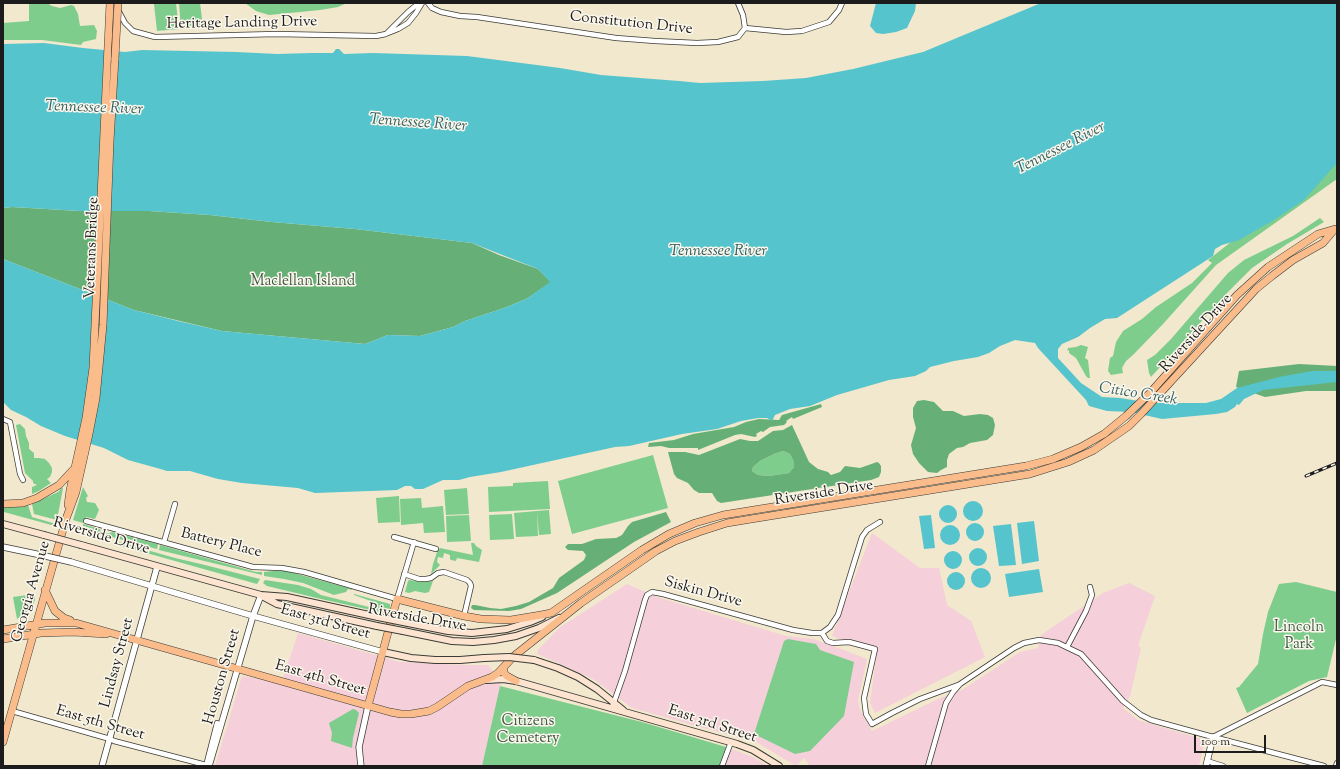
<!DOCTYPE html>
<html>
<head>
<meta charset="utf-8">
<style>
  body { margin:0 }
  #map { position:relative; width:1340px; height:769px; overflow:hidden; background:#f1e8cd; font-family:"Sorts Mill Goudy",serif }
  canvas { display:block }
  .frame { position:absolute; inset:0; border:4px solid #1c1c1c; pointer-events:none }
  .scale { position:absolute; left:1194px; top:735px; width:72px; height:18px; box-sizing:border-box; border:2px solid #1c1c1c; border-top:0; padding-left:5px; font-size:12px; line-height:14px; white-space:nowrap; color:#1c1c1c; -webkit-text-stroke:3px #fbf7ec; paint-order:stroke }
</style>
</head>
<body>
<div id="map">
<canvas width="1340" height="769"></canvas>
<div class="frame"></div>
<div class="scale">100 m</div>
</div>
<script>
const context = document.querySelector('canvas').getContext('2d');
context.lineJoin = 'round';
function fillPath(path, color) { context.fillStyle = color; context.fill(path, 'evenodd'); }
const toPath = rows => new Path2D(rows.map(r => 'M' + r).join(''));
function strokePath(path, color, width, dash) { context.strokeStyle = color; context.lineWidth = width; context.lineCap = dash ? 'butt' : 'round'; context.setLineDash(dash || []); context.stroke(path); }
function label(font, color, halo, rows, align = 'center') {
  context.font = font + ' "Sorts Mill Goudy",serif'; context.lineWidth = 3; context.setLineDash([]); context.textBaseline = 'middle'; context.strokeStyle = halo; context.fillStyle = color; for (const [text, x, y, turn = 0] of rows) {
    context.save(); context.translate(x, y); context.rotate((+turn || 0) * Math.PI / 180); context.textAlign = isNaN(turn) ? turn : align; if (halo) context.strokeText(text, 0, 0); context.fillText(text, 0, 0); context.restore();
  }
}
fillPath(toPath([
  [872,533,920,568,939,568,947,605,971,621,985,657,875,713,870,703,877,652,832,636],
  [1129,583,1155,596,1138,646,1141,648,1130,696,1123,708,1138,720,1205,740,1199,765,1203,766,810,766,804,758,796,766,758,743,632,708,593,679,558,663,537,654,538,650,559,628,627,584,657,597,786,636,814,639,867,659,858,700,860,710,872,731,938,699,962,690,1020,652,1038,648,1041,635,1103,593],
  [298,633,400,662,465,665,488,665,501,682,482,766,215,766,242,676,282,682],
  [729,748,753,757,768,766,722,766]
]), '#f5cfd9');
fillPath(toPath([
  [29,3,47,3,52,6,60,8,71,5,74,6,78,14,80,26,94,25,97,31,96,39,83,42,81,45,42,40,3,40,3,23,29,21],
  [166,3,176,3,179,29,157,31,154,4],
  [179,3,200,3,203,27,181,29],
  [245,3,347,3,338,7,320,10,269,15,256,11],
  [1337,159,1337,179,1216,265,1163,324,1133,355,1126,361,1122,368,1123,373,1111,375,1108,371,1110,358,1113,356,1116,342,1123,331,1142,319,1156,307,1192,283,1212,263,1208,260],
  [1320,218,1324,222,1287,244,1252,268,1227,293,1151,377,1149,373,1147,360,1155,355,1171,339,1228,273,1244,260,1293,236],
  [1081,345,1088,347,1085,358,1088,360,1090,378,1088,378,1086,376,1076,358,1069,353,1069,350,1067,351,1068,348,1076,347],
  [20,424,25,429,26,436,29,443,29,449,34,453,34,458,39,458,45,459,49,463,52,468,52,472,50,477,47,479,51,483,39,491,32,494,32,487,37,485,33,483,33,481,25,473,16,425],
  [783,451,790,454,794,462,794,467,789,473,769,476,758,475,752,471,753,467,760,461,774,454],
  [653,455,668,508,572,534,558,481],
  [548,481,550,509,489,512,488,487,513,486,513,483],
  [83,487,88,496,86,498,87,502,95,503,99,510,95,519,86,517,85,520,84,519,83,523,73,520],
  [62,488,63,488,57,520,34,514,32,504,58,492],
  [467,488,469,514,446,515,444,490],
  [399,496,400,522,378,523,376,498],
  [421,498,422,508,443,506,445,532,424,533,423,523,401,525,400,499],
  [28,505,32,517,56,524,55,526,4,512,3,510,4,507,14,507],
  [549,510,551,534,539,535,537,511],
  [537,511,538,536,516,537,514,513],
  [512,514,514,539,490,540,489,515],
  [469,515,471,541,447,542,446,516],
  [83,524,100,529,101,532,105,534,113,532,158,544,157,549,93,532,91,528,83,526],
  [119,542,175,558,205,565,260,579,257,584,118,545],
  [471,543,474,543,476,546,482,550,479,562,457,558,456,561,451,560,450,559,450,555,444,553,443,558,438,557,437,562,440,565,431,574,433,564,437,552,440,548,473,555],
  [160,545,256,572,262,572,262,575,159,550],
  [283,570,352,589,352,590,348,589,346,592,334,595,303,583,284,579,264,576,264,572],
  [265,580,298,585,311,589,321,595,369,607,371,601,354,595,354,594,390,604,390,612,389,614,321,599,267,586,263,583],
  [409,580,425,582,433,581,429,592,425,593,415,591,409,593,405,592,408,581],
  [1296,582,1337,592,1337,635,1327,677,1309,681,1247,713,1236,688,1239,687,1258,664,1263,634,1268,612,1279,584],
  [35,594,35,600,31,608,23,615,17,619,13,597],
  [788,639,816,644,820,650,854,662,844,716,810,751,795,754,754,734,784,641],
  [500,686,642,722,726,747,719,766,482,766],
  [353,709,356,710,359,713,353,738,352,748,331,741,332,733,329,723]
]), '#7ecd8d');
fillPath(toPath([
  [12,207,80,211,149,211,210,215,272,222,355,229,472,243,499,255,538,269,551,282,528,298,507,307,465,321,453,327,420,336,388,335,365,344,222,331,134,310,3,259,3,208],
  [1299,364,1337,366,1337,391,1306,391,1265,397,1236,387,1239,371],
  [924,400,934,402,943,411,953,411,964,416,980,414,988,415,993,418,995,425,993,435,987,440,970,443,963,447,957,448,949,454,947,460,947,467,941,470,937,473,928,472,919,463,913,454,911,445,916,428,913,417,913,408,917,401],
  [821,404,822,407,793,419,792,417,786,421,787,422,784,425,770,427,763,432,761,431,756,434,757,436,755,437,741,434,735,435,698,450,698,448,669,448,661,446,648,447,649,443,674,440,693,434,734,427,746,422,759,419,779,420,782,415],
  [792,425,809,462,818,469,828,472,831,475,840,472,845,466,860,468,877,462,879,463,881,466,881,472,879,477,871,480,721,503,717,501,712,493,699,493,694,490,688,483,677,478,674,474,668,452,685,452,699,455,740,439,750,441,758,441,773,431,783,430],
  [783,451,790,454,794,462,794,467,789,473,769,476,758,475,752,471,753,467,760,461,774,454],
  [666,512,671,522,634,542,557,593,521,609,509,611,474,610,471,608,472,605,475,605,490,608,501,609,516,606,529,602,553,588,559,578,584,560,586,555,583,551,568,550,565,547,568,544,582,544,596,539,616,538,622,535,628,526,632,522]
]), '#66b078');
fillPath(toPath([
  [876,3,916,3,915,11,907,28,896,32,883,34,876,33,870,26],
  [1041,3,1337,3,1337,163,1304,200,1274,220,1239,240,1222,245,1215,249,1213,256,1117,318,1105,319,1090,328,1078,337,1062,344,1058,349,1058,358,1081,383,1102,397,1120,398,1151,403,1206,403,1221,399,1237,388,1279,377,1312,371,1337,371,1337,382,1263,390,1244,399,1239,405,1237,404,1235,407,1227,412,1216,414,1162,419,1131,412,1107,411,1089,406,1086,400,1038,348,1035,343,1015,340,1000,346,989,353,978,357,954,361,930,367,926,371,915,376,889,380,837,395,810,406,790,409,775,415,772,421,767,418,758,418,741,421,717,429,682,434,629,446,615,447,501,472,470,477,459,480,443,480,423,489,415,489,411,486,405,486,397,490,315,493,298,488,242,483,218,479,190,471,167,471,157,468,128,460,104,448,65,436,41,426,26,417,11,410,3,402,3,259,134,310,178,321,222,331,365,344,388,335,420,336,453,327,465,321,507,307,528,298,550,282,538,269,472,243,355,229,272,222,210,215,149,211,80,211,12,207,3,208,3,44,44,43,83,48,125,52,142,50,236,52,277,54,312,53,333,53,336,49,339,49,344,54,373,53,467,56,560,68,601,75,679,81,700,83,763,81,806,78,853,69,923,52],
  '963 511a10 10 0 1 1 20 0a10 10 0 1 1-20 0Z',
  '939 514a9 9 0 1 1 18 0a9 9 0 1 1-18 0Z',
  [931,515,935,548,924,549,919,516],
  [1034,521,1039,561,1022,564,1017,523],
  '966 532a9 9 0 1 1 18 0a9 9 0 1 1-18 0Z',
  [1011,524,1016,565,999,566,993,526],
  '940 535a10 10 0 1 1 20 0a10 10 0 1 1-20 0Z',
  '969 557a9 9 0 1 1 18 0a9 9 0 1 1-18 0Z',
  '944 560a9 9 0 1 1 18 0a9 9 0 1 1-18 0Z',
  '971 578a10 10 0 1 1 20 0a10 10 0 1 1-20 0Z',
  [1039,569,1043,592,1009,597,1005,574],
  '947 581a9 9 0 1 1 18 0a9 9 0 1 1-18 0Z'
]), '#56c4cc');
const minor = toPath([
  [428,3,432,8,441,12,460,16,477,17,616,38,655,41,697,43,718,42,738,37,745,28],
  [738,3,743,15,745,28],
  [118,10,125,23,133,31,155,37,277,34,376,36,386,34,408,12,419,3],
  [745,28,786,32,802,31,829,22,839,10,842,3],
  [388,33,398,29,408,23,416,13,422,3],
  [3,419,10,422,20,474,23,480],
  [86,521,253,567,282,568,304,572,397,599,414,542],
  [880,522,867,530,862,537,838,615,830,627,822,633,827,641,833,643,849,642,875,649,864,698,866,714,872,724,892,713,920,699,958,685],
  [394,537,436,549],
  [164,542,175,504],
  [404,574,419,579,426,579,431,578,438,573,444,572,467,580,470,583,471,586,464,616],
  [1067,647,1086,611,1092,595,1090,587],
  [613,705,625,671,645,600,647,595,652,592,663,594,793,630,812,633,822,633],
  [12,711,110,739,114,741,206,765],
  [1213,737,1322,682,1337,685],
  [1207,761,1223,766],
  [206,766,217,723],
  [722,766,731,742],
  [928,766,946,703,953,692,960,684,1014,648,1024,643,1039,640,1058,643,1081,654,1123,701,1141,715,1151,720,1213,737,1324,766],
  [1336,766,1337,763]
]);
const tertiary = toPath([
  [3,547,41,555],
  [71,562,253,616,383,652],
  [102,766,157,567],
  [209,766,253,616,261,595],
  [361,766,359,747,368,706],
  [1206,766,1213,737]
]);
const secondary = toPath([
  [3,524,44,535],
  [81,545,261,595,287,597,378,617],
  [262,596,277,604,377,626],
  [408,623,448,631,472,633,507,629,530,622,542,617],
  [403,631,452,641,473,642,494,640,516,636,539,628,559,618],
  [383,652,411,658,435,660,460,660,484,658],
  [534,660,558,668,578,677,597,689,623,710],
  [487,680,503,679,516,681,737,744,753,750,779,766]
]);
const primary = toPath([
  [3,504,23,503,37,498,59,485,73,470],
  [68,505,70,490,86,418,93,368,110,3],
  [45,590,55,611,64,618,70,620],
  [3,630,45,623,76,623,390,712,401,714,411,714,429,711,437,707,468,686,492,677,498,673,514,656,581,603,656,551,675,541,699,532,727,523,751,519,1030,474,1068,462,1094,450,1129,426,1141,414,1256,289,1272,276,1293,260,1323,243,1334,230],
  [3,639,41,633,73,632,106,634],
  [504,667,504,673,507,676,516,681],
  [368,706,397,599,464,616,481,619,511,620,541,615,551,613,642,550,669,534,695,523,723,515,1026,466,1053,459,1081,447,1104,434,1126,416,1150,393,1237,295,1268,267,1318,234,1335,229],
  [3,742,66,519,76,492,89,434,96,398,103,325,110,141,115,58]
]);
strokePath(minor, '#3c3b37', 6);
strokePath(tertiary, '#3c3b37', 7);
strokePath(secondary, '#3c3b37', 8);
strokePath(primary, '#3c3b37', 8);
strokePath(minor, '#fff', 4.5);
strokePath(tertiary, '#fff', 5.5);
strokePath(secondary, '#fde4d1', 6);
strokePath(primary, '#fabc8b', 7);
const rail = toPath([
  [1306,476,1337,463]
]);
strokePath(rail, '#1c1c1c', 3);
strokePath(rail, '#fbf7ec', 1.5, [4.5]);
const tertiaryBridge = toPath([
  [41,555,71,562]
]);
const secondaryBridge = toPath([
  [44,535,81,545],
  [378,617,408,623],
  [377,626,403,631],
  [484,658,509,657,534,660]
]);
const primaryBridge = toPath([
  [115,58,118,3]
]);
strokePath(tertiaryBridge, '#3c3b37', 7, []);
strokePath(secondaryBridge, '#3c3b37', 8, []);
strokePath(primaryBridge, '#3c3b37', 8, []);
strokePath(tertiaryBridge, '#fff', 5.5);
strokePath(secondaryBridge, '#fde4d1', 6);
strokePath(primaryBridge, '#fabc8b', 7);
label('15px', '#1c1c1c', '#fbf7ec', [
  ["Heritage Landing Drive",242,24,-1],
  ["Constitution Drive",631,24,6],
  ["Veterans Bridge",93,248,-88],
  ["Riverside Drive",1197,334,-48],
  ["Riverside Drive",824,494,-9],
  ["Riverside Drive",101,537,16],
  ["Battery Place",221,544,14],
  ["Georgia Avenue",32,592,-74],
  ["Siskin Drive",703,593,15],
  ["Riverside Drive",417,619,10],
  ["East 3rd Street",325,623,16],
  ["Lindsay Street",118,663,-75],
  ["Houston Street",223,677,-74],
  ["East 4th Street",320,679,16],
  ["East 5th Street",100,724,16],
  ["East 3rd Street",712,725,18]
]);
label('15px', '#3e5a44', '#fbf7ec', [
  ["Maclellan Island",303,282],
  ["Lincoln",1299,628],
  ["Park",1299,645],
  ["Citizens",528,722],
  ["Cemetery",528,739]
]);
label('italic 16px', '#335f62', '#fbf7ec', [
  ["Tennessee River",94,109,2],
  ["Tennessee River",418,124,4],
  ["Tennessee River",1061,149,-27],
  ["Tennessee River",718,252],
  ["Citico Creek",1138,395,9]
]);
</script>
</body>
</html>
